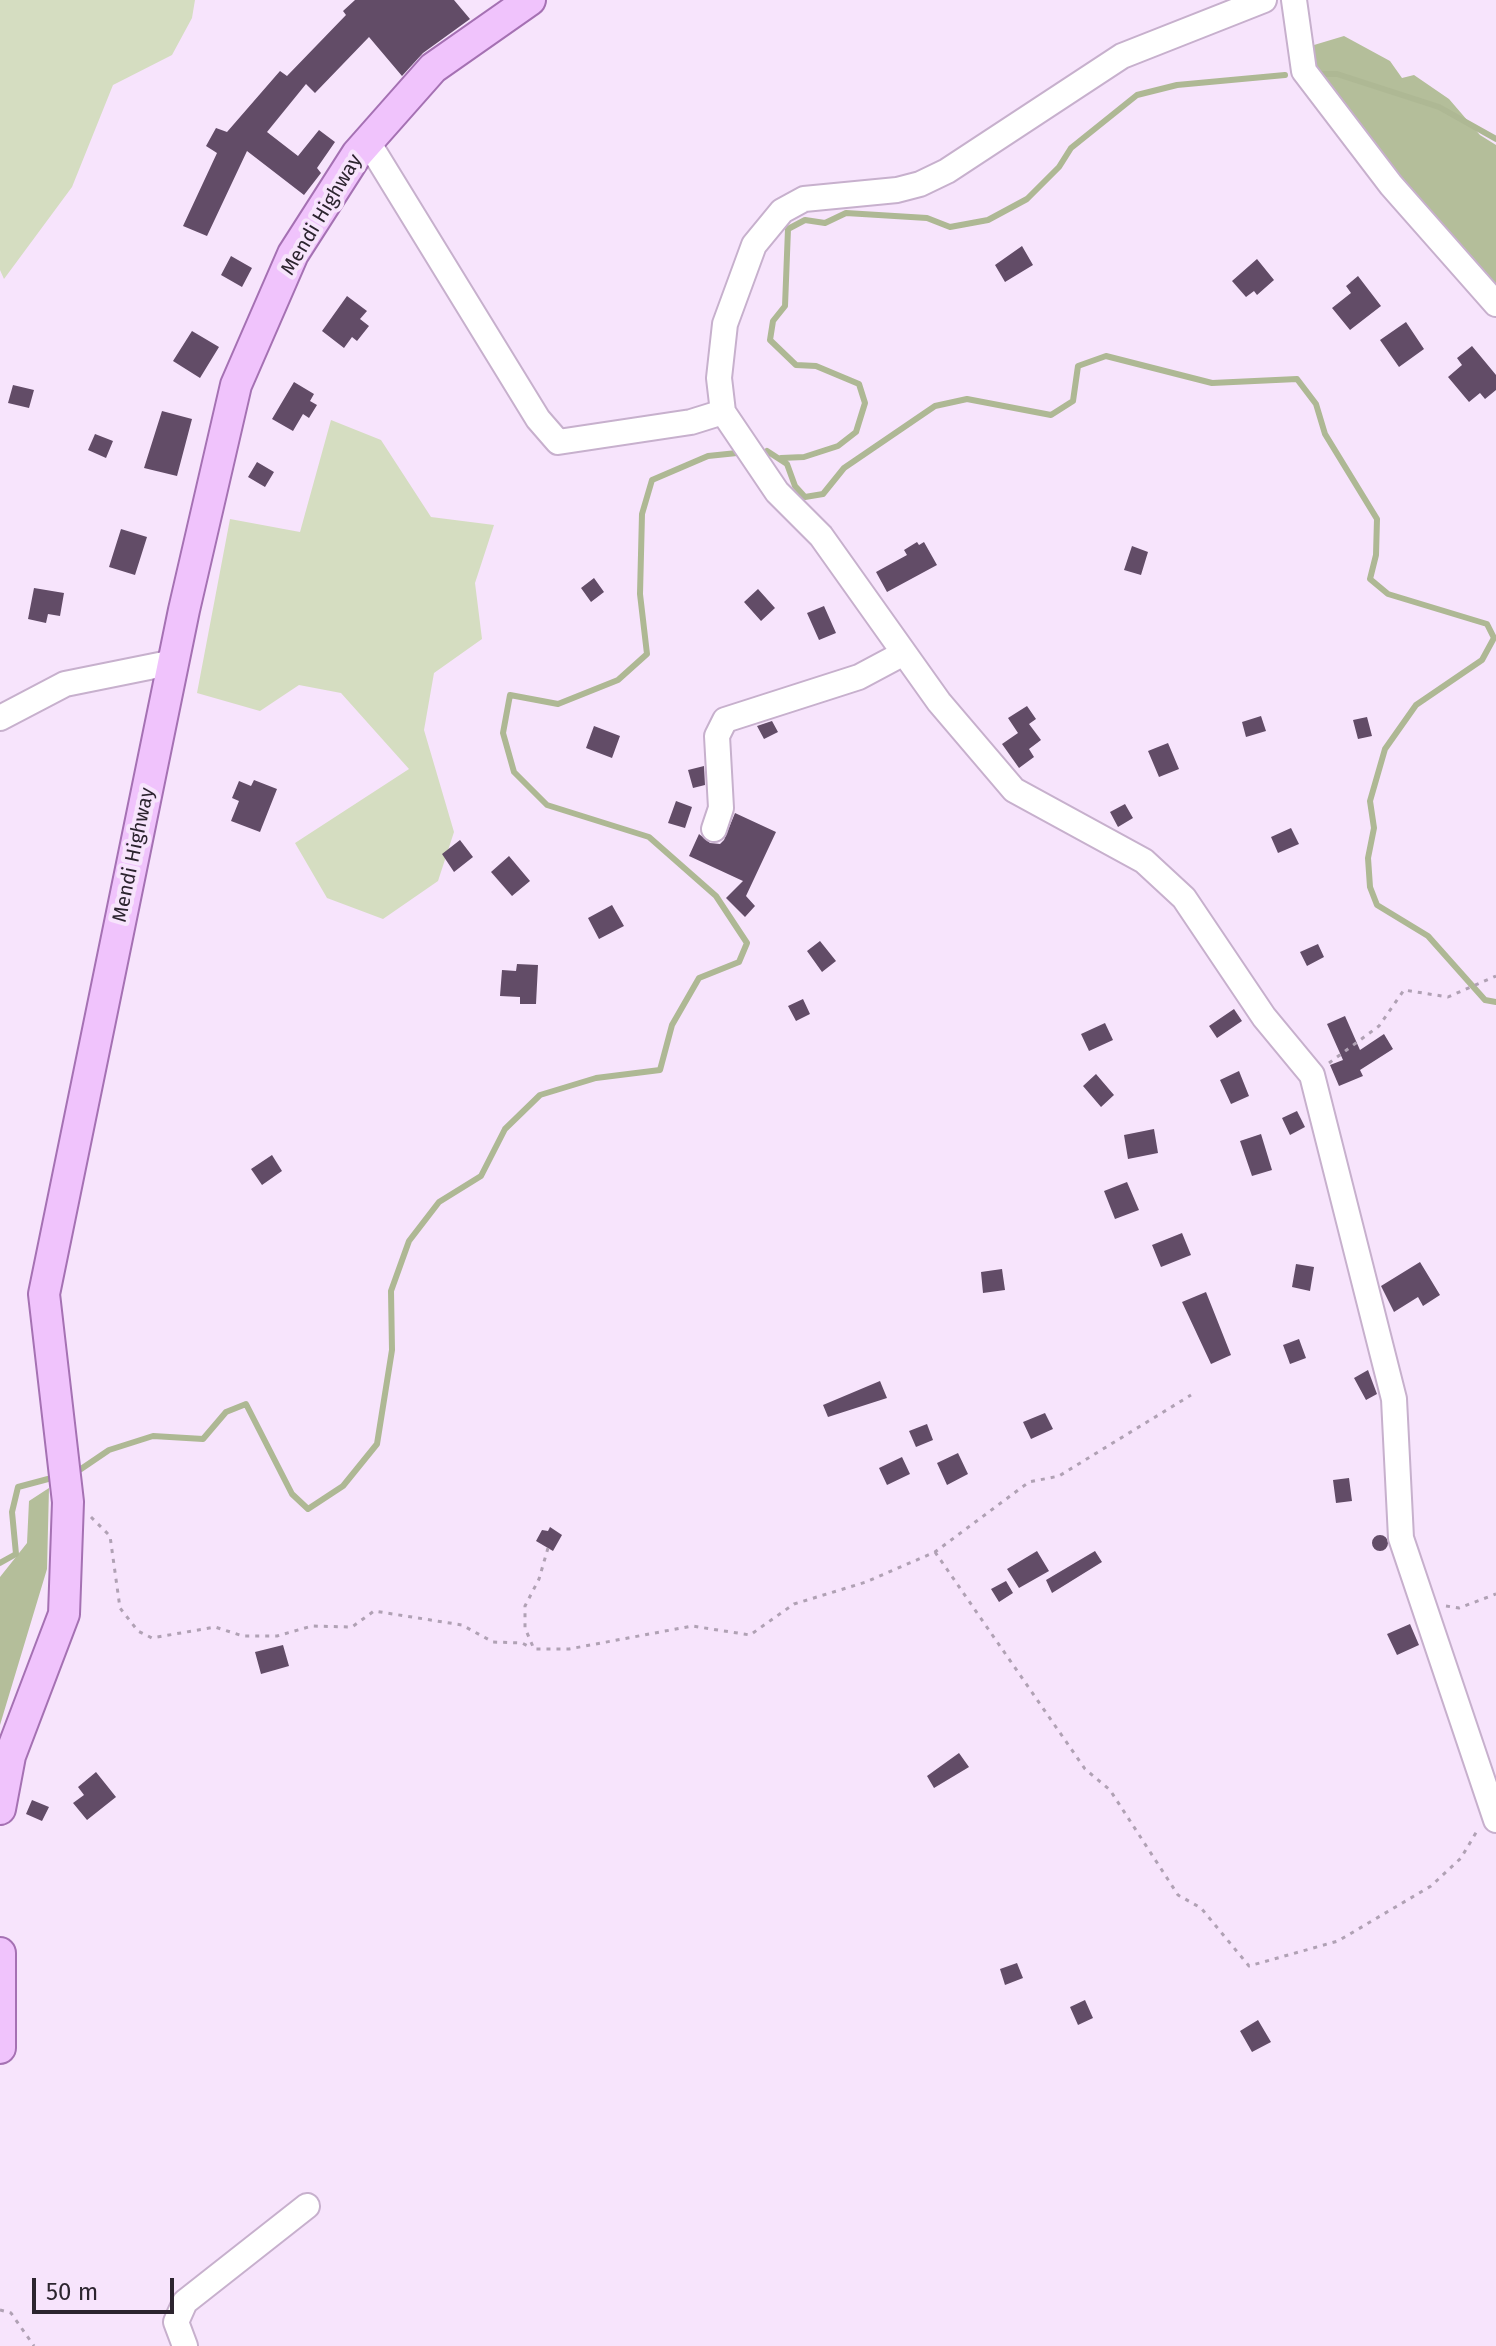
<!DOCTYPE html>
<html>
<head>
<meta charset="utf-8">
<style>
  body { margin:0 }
  #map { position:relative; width:1496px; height:2346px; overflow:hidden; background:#f7e4fc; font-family:"Fira Sans",sans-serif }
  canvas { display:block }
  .scale { position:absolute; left:32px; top:2278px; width:142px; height:36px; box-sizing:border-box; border:4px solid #2c242f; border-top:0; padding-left:10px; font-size:24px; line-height:28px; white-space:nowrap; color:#2c242f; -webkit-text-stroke:6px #f7e4fc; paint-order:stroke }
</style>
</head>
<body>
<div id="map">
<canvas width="1496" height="2346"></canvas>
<div class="scale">50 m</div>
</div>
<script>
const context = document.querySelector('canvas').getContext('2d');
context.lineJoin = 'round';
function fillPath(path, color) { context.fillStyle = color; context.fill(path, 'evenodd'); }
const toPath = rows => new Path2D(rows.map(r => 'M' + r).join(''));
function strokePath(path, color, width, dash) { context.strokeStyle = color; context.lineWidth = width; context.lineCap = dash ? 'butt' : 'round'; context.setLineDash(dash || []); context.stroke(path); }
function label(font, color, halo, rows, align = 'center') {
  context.font = font + ' "Fira Sans",sans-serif'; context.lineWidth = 8; context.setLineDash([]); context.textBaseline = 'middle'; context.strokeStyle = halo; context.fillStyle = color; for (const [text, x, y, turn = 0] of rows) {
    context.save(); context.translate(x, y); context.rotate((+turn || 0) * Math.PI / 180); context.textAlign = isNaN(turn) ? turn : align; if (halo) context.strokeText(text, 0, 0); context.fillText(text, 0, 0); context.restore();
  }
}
fillPath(toPath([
  [0,0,195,0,192,18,172,55,113,85,72,187,4,279,0,270],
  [331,420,381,440,431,517,494,525,475,583,482,639,434,673,424,730,454,832,438,881,383,919,327,898,295,843,409,769,341,693,299,685,260,711,197,693,230,519,300,532]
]), '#d5ddc1');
fillPath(toPath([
  [1344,36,1390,61,1402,78,1414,75,1449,99,1480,135,1496,145,1496,285,1437,226,1311,68,1314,45],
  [49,1488,47,1569,0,1725,0,1577,27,1543,29,1501]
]), '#b4be9a');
strokePath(toPath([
  [1317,74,1337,74,1439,107,1496,139],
  [767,451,787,464,795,486,805,497,823,494,844,468,935,406,967,399,1051,415,1073,401,1078,366,1106,356,1212,383,1297,379,1316,404,1325,434,1377,519,1376,555,1370,579,1388,594,1487,624,1494,638,1482,660,1416,705,1385,749,1370,801,1374,828,1368,858,1370,887,1377,905,1428,936,1485,1000,1496,1002],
  [781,458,804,457,838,446,856,432,865,403,859,384,816,366,796,365,770,340,773,321,785,306,788,229,805,220,825,223,846,213,927,218,950,227,988,220,1027,199,1059,167,1071,148,1137,95,1177,85,1285,75],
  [81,1469,109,1450,153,1436,203,1439,226,1412,246,1404,292,1494,308,1509,343,1486,377,1444,392,1350,391,1291,409,1241,439,1202,481,1176,505,1129,540,1095,596,1078,660,1070,672,1025,699,978,739,962,747,943,716,896,649,837,547,805,514,772,503,733,510,695,558,704,618,680,647,654,640,594,642,514,652,480,708,456,737,453],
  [0,1563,16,1554,12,1512,18,1487,48,1479]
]), '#aeb894', 6);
fillPath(toPath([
  [355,0,454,0,470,19,423,53,402,76,369,37,315,93,306,84,267,132,298,156,319,130,335,142,317,168,321,173,304,195,247,151,207,236,183,226,217,153,206,146,216,128,227,132,280,71,287,76,346,15,343,11],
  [1022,246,1033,265,1005,282,995,265],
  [231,256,252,268,242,287,221,275],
  [1257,259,1274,280,1257,295,1254,291,1246,297,1232,281],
  [1358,276,1381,306,1350,330,1332,308,1351,293,1346,286],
  [347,296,367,311,360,319,369,326,357,341,352,337,344,348,322,331],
  [1406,322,1424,349,1399,367,1380,340],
  [192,331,219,347,200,378,173,361],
  [1472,346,1496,375,1496,390,1485,399,1480,393,1469,402,1448,377,1462,365,1457,358],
  [294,382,314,394,310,401,317,405,309,418,303,414,293,431,272,419],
  [13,385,34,390,29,408,8,403],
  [162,411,192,419,177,476,144,468],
  [95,434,113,441,106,458,88,450],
  [257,462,274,472,265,487,248,477],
  [121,529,147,537,135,575,109,567],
  [917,542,919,545,924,542,937,565,887,592,876,572,907,555,904,550],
  [1132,546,1148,552,1141,575,1124,570],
  [594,578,604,592,591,602,581,588],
  [34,588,64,593,60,616,48,614,46,623,28,619],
  [758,589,775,608,761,621,744,602],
  [824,606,836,633,819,640,807,613],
  [1027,706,1036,719,1029,724,1041,740,1029,749,1034,757,1019,768,1002,744,1018,733,1008,718],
  [1261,716,1266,731,1246,737,1242,722],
  [1367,717,1372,736,1358,739,1353,720],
  [772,721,778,732,764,739,757,726],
  [594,726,620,736,612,758,586,748],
  [1168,743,1179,769,1159,777,1148,751],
  [704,766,705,785,693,788,688,770],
  [254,780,277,789,260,832,231,821,239,801,232,798,239,781,251,786],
  [676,801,692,807,685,828,668,823],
  [1125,804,1133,818,1118,827,1110,812],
  [735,813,776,832,746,896,755,906,745,917,726,898,743,881,689,856,699,834,710,843,720,844,724,840],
  [1291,828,1299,844,1278,853,1271,837],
  [460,840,473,857,454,872,442,854],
  [509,856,530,881,512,896,491,872],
  [612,905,624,926,599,939,588,918],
  [820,941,836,961,822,972,807,951],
  [1318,944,1324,957,1307,966,1300,952],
  [517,964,538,965,536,1004,520,1004,520,997,500,996,502,970,516,971],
  [803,999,810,1014,796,1021,788,1006],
  [1234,1009,1242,1021,1217,1038,1209,1026],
  [1345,1016,1360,1050,1384,1034,1393,1049,1360,1070,1363,1076,1339,1086,1330,1065,1343,1060,1327,1024],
  [1105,1023,1113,1040,1089,1051,1081,1034],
  [1239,1071,1249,1096,1231,1104,1220,1080],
  [1096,1074,1114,1095,1101,1107,1083,1086],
  [1297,1111,1305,1127,1290,1135,1282,1118],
  [1154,1129,1158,1153,1128,1159,1124,1135],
  [1261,1134,1272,1170,1252,1176,1240,1141],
  [272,1155,282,1171,262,1185,251,1169],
  [1127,1182,1139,1210,1115,1219,1104,1191],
  [1182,1233,1191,1255,1161,1267,1152,1245],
  [1420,1262,1440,1295,1423,1306,1418,1297,1394,1312,1381,1286],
  [1296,1264,1314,1267,1310,1291,1292,1287],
  [1002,1269,1005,1290,983,1293,981,1272],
  [1206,1292,1231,1355,1211,1364,1182,1302],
  [1299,1339,1306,1358,1290,1364,1283,1345],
  [1368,1370,1377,1394,1366,1400,1354,1378],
  [880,1381,887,1398,828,1417,823,1405],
  [1045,1413,1053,1429,1031,1439,1023,1422],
  [927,1424,933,1440,916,1447,909,1431],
  [958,1453,968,1474,947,1485,937,1463],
  [902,1457,910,1474,887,1485,879,1468],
  [1349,1478,1352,1501,1336,1503,1333,1480],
  [550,1527,562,1535,553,1551,536,1541,542,1530,548,1531],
  '1372 1543a8 8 0 1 1 16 0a8 8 0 1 1-16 0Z',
  [1037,1551,1049,1571,1019,1588,1007,1569],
  [1095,1551,1102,1562,1052,1593,1046,1580],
  [1006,1581,1013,1593,999,1602,991,1589],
  [1410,1624,1419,1645,1397,1655,1387,1634],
  [283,1645,289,1666,261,1674,255,1652],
  [959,1753,969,1767,934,1788,927,1776],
  [96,1772,116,1797,87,1820,73,1803,84,1795,78,1787],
  [32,1800,49,1807,42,1821,26,1814],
  [1017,1963,1023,1978,1005,1985,1000,1969],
  [1085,2000,1093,2018,1078,2025,1070,2007],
  [1258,2020,1271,2042,1252,2052,1240,2031]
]), '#624c67');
const minor = toPath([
  [1264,0,1122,56,947,171,920,184,897,190,804,199,782,211,754,245,725,324,719,378,723,412,777,492,821,536,939,702,1014,790,1144,861,1184,898,1264,1017,1312,1075,1394,1399,1401,1538,1496,1820],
  [1294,0,1304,71,1391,185,1496,304],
  [368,142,538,419,558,442,691,422,723,412],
  [0,718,65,684,174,662],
  [714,829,721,808,717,736,725,720,859,677,904,653],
  [185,2346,176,2322,185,2302,307,2206]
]);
const major = toPath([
  [0,1809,10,1756,64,1614,68,1502,44,1294,184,610,236,385,293,254,357,154,433,68,530,0],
  [0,1953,0,2048]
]);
strokePath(minor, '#c7b0cd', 28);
strokePath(major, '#a571b3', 34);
strokePath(toPath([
  [1329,1063,1379,1026,1404,990,1448,997,1496,976],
  [91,1517,110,1536,120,1608,138,1631,152,1638,215,1627,243,1636,277,1636,312,1626,352,1627,374,1611,462,1625,493,1642,522,1643,532,1648],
  [548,1548,539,1579,525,1606,525,1628,534,1649,569,1649,692,1626,750,1635,794,1604,866,1582,935,1552,1029,1482,1059,1476,1191,1395],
  [935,1552,1085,1769,1110,1790,1178,1895,1201,1908,1249,1966,1338,1941,1431,1886,1461,1858,1477,1831],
  [1446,1606,1459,1608,1496,1594],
  [0,2310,11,2313,34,2346]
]), '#b0a1b4', 3, [4, 6]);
strokePath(minor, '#fff', 24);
strokePath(major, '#f0c3fc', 30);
label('20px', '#2c242f', '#f7e4fc', [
  ["Mendi Highway",322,215,-59],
  ["Mendi Highway",134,855,-78]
]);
</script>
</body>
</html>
